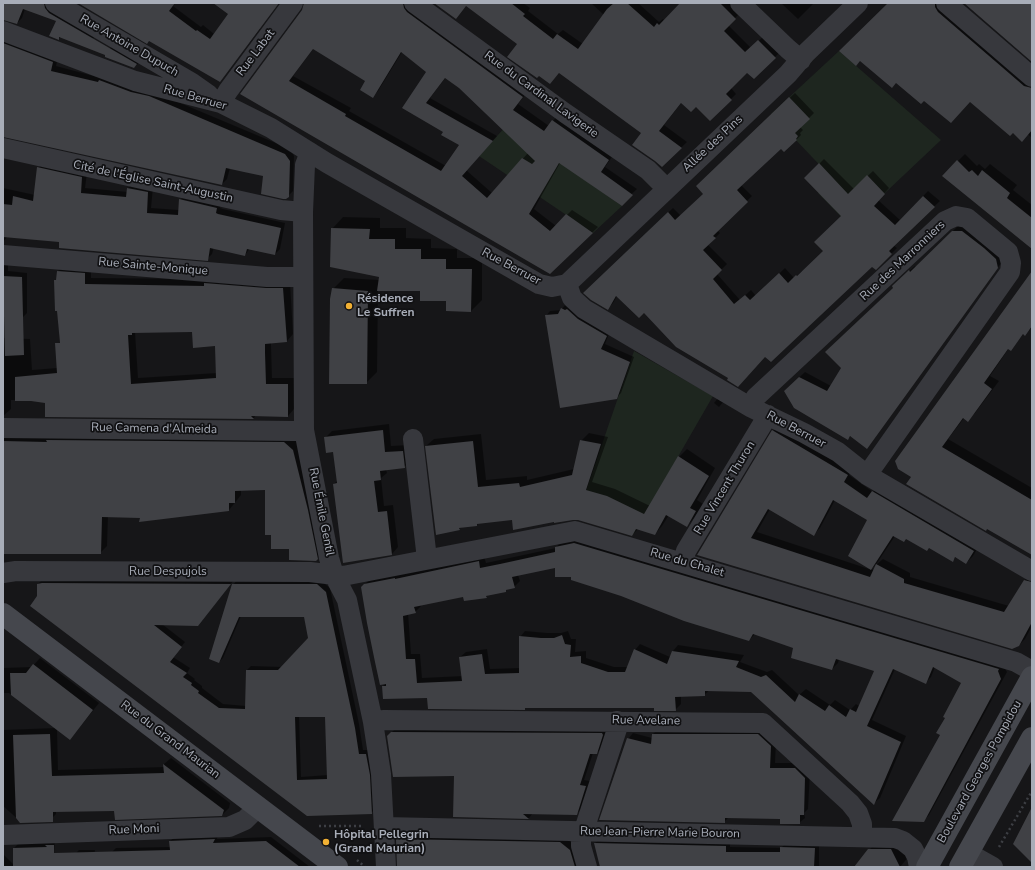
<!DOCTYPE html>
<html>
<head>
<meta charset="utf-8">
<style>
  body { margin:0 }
  #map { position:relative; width:1035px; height:870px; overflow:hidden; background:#161618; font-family:"Nunito Sans",sans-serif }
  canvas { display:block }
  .frame { position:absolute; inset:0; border:4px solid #a8adb8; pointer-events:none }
</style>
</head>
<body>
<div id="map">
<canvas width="1035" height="870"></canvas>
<div class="frame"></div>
</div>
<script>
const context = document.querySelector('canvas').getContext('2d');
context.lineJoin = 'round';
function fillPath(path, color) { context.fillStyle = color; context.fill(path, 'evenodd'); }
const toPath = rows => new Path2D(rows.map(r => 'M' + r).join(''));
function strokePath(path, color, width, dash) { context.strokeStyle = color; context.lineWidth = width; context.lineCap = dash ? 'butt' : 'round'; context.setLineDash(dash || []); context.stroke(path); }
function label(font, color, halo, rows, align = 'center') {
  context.font = font + ' "Nunito Sans",sans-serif'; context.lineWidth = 3.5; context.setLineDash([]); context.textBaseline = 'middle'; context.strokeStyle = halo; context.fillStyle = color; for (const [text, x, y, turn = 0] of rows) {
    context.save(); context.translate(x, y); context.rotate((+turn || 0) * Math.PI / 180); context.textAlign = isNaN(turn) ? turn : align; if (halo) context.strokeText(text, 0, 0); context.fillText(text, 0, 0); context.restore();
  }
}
fillPath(toPath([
  [839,51,941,140,850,226,818,193,833,179,771,114],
  [507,125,622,206,593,233,479,156],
  [634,351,713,396,633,535,577,517]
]), '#1e261f');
fillPath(toPath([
  [3,3,49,3,97,33,91,41,61,37,58,39,57,20,25,9,22,18,17,23,3,19],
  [152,3,175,3,173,6,201,27,203,25,214,34,229,14,218,3,271,3,255,25,260,29,220,81],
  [309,3,409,3,528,91,518,104,549,126,558,115,614,154,605,167,637,189,621,204,560,163,534,209,556,226,572,210,598,227,550,273,242,94],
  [314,48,367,81,373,96,378,91,402,52,428,72,404,107,444,132,460,144,446,166,349,111,351,108,293,76],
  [446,77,460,87,528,153,492,193,466,170,497,136,430,98],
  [452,3,523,3,530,8,528,11,558,34,563,30,583,44,604,15,591,3,638,3,659,22,663,19,664,20,681,3,730,3,740,13,728,25,751,48,764,36,780,52,754,78,747,72,731,88,736,94,710,120,696,105,682,102,664,125,687,142,662,166,642,133,560,72,550,83,519,44,466,6],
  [781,3,814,3,798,19],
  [890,3,941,3,1032,82,1032,138],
  [3,36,58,57,56,66,154,92,290,149,294,156,293,191,288,196,265,175,230,168,227,179,222,184,3,136],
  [115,43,140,62,134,67,108,50],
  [795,93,814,113,800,127,803,130,800,133,801,135,796,140,781,147,741,185,752,196,717,230,720,233,708,245,727,264,717,274,740,300,751,290,756,296,785,268,794,278,802,271,803,272,824,251,842,216,805,178,824,159,854,189,873,171,889,188,878,200,900,220,928,191,940,201,893,245,897,248,876,269,873,265,766,355,729,377,644,312,617,296,613,303,608,308,585,293,673,208,681,216,705,194,697,186],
  [965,154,977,166,979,164,985,169,990,164,1017,185,1013,190,1032,205,1032,248,943,176],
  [43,163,87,173,85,188,128,192,128,188,133,183,153,187,151,208,179,210,180,200,185,195,222,203,220,208,223,209,285,223,280,249,275,254,250,248,245,255,214,247,212,254,207,259,60,241,7,237,3,242,3,188,35,195,38,168],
  [343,217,380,218,380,228,406,228,406,238,431,239,431,248,457,249,457,258,482,258,482,300,471,311,421,290,378,290,377,372,366,383,333,289,344,278,379,280,380,276,332,229],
  [958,226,968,226,1001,253,1002,262,872,442,867,447,851,436,848,439,785,391,805,372,831,386,898,281,915,266,916,267],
  [3,260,8,262,8,271,27,273,27,313,22,318,3,309],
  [64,265,91,267,91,278,209,279,290,282,293,334,287,341,271,342,271,346,272,378,294,378,294,409,288,416,256,415,254,418,46,416,46,402,31,400,11,400,11,409,3,416,3,338,30,339,32,370,57,368,60,344,55,281,57,278,58,271],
  [193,331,216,345,217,373,138,378,135,332],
  [1032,273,1032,328,1025,334,1024,333,1011,349,1009,348,990,376,999,381,975,413,967,420,964,418,948,439,1032,488,1032,554,987,528,907,484],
  [566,304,610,331,605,344,634,357,621,393,616,398,546,316,550,311,561,310],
  [718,398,724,401,719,407,714,403],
  [389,424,391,446,409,445,411,460,404,467,386,469,387,473,381,478,384,506,393,505,398,547,392,554,334,484,338,480,334,451,325,438,332,431],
  [779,425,853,468,849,475,873,492,879,486,980,544,973,556,966,563,956,557,953,560,930,547,927,550,907,538,895,536,877,563,871,569,874,570,877,564,883,559,910,573,910,577,1009,606,1025,580,1032,574,1032,626,1025,639,1018,646,698,555,773,431],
  [835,500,868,519,869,569,757,532,770,509,813,535,820,528],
  [3,431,290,436,300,444,324,552,316,560,290,548,272,534,266,489,241,490,241,495,229,510,141,517,108,516,107,546,100,553,3,553],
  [589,433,608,437,592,482,615,489,650,506,679,457,687,449,715,468,697,500,703,504,694,518,687,526,669,515,662,526,655,534,638,529,632,535,578,519,555,521,513,519,479,522,477,525,462,527,459,529,426,446,434,439,481,434,486,480,527,476,527,480,574,469,581,441],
  [581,538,1003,665,1007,672,929,815,923,821,942,735,963,683,935,667,931,677,925,683,895,669,872,720,906,736,880,798,874,803,752,691,710,690,704,695,681,696,681,704,675,710,656,707,526,707,524,709,428,697,383,686,386,683,362,587,371,578,484,556,486,563,556,548,561,541],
  [556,567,572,576,749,640,755,634,794,647,832,669,838,663,839,659,875,670,859,706,856,704,850,710,835,700,830,705,806,689,799,695,772,670,767,672,740,662,744,655,678,645,673,651,670,657,640,644,635,650,628,667,614,667,586,658,586,651,575,652,576,639,571,639,568,631,561,633,547,633,525,631,520,637,520,668,490,669,487,649,466,652,460,657,463,676,422,678,420,654,411,654,408,613,415,612,421,606,420,605,464,596,486,597,488,595,505,591,509,588,514,587,520,581,518,575],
  [42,580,234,580,202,620,162,624,185,642,173,657,190,668,187,673,195,679,194,680,202,686,202,688,223,704,246,706,247,670,251,666,283,667,309,638,304,616,241,616,223,658,219,662,233,585,237,580,321,581,330,588,359,724,363,750,370,750,375,809,371,813,307,815,38,596,38,584],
  [299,716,326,716,328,775,301,777],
  [40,658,99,703,76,732,70,739,57,729,58,770,165,767,164,764,171,758,230,803,229,808,222,815,115,810,56,803,56,814,49,821,21,822,3,806,3,730,55,728,9,693,3,693,3,668,32,667],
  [397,727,607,729,601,749,596,753,593,753,584,780,590,781,581,809,576,814,533,813,529,818,454,816,455,775,388,736],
  [658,729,764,730,776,740,775,763,800,763,810,772,808,809,804,813,805,818,799,823,781,818,729,817,724,822,628,739,633,733,652,738,653,734],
  [218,835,217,839,271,837,310,867,112,867,112,852,116,848,171,847,170,841,175,837],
  [402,835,565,838,575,845,582,867,398,867,397,840],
  [55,839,53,867,3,867,3,854,14,865,14,848,21,841],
  [600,839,730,841,730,847,781,848,786,843,819,843,819,867,601,867,595,843],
  [880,839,910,855,900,867,855,867,869,850],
  [79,850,95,850,93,867,76,867,76,853]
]), '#0007');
fillPath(toPath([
  [3,3,44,3,45,8,49,13,137,64,134,68,105,57,105,55,59,37,59,40,49,36,56,21,23,9,17,24,3,20],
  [78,3,175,3,169,11,196,31,197,30,210,39,228,14,213,3,279,3,220,82,149,41,147,44],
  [304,3,403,3,404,8,407,12,523,97,513,110,544,131,552,120,609,160,601,172,633,195,622,206,559,163,529,214,550,231,566,214,593,233,550,274,240,94,302,10],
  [313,49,365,81,360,90,373,98,401,52,426,72,402,108,443,132,441,135,459,145,441,171,345,116,346,114,289,81],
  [445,78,459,88,535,161,532,164,522,158,487,198,462,176,493,141,426,103],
  [434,3,511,3,525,14,523,16,553,39,557,34,578,49,607,9,614,3,627,3,654,27,657,23,659,25,680,3,720,3,736,19,724,31,745,52,758,40,776,58,754,79,747,73,726,94,732,100,710,121,696,107,691,112,681,103,659,131,682,148,662,167,655,161,632,145,641,133,559,73,550,84,539,76,537,78,507,57,517,44,466,6,456,19],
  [888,3,935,3,935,7,938,12,1024,86,1032,88,1032,130,1022,142,1013,133,1010,136,970,102,951,123,924,101,921,104,896,83,892,88,860,61,856,66,839,51],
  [964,3,1032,3,1032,62],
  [3,43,53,62,51,71,98,82,99,80,131,92,149,96,285,154,290,161,289,197,286,199,283,199,261,194,263,176,244,172,226,168,222,185,3,137],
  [789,97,810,119,795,133,798,136,796,139,797,140,784,152,781,149,737,190,748,202,713,236,716,238,703,250,722,270,713,279,734,304,745,295,750,300,779,273,788,283,796,275,797,276,823,251,814,242,841,216,804,178,819,163,848,194,867,175,885,194,874,206,895,225,923,196,935,207,889,251,892,254,876,270,872,267,771,362,765,357,738,387,727,380,728,378,676,347,644,313,639,318,616,296,608,310,591,300,583,293,668,212,675,220,703,194,696,186],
  [957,160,969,172,972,170,978,176,982,170,1010,193,1007,198,1032,218,1032,249,942,176],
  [37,167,82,177,81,193,126,197,127,188,148,192,147,213,178,215,179,199,217,208,216,213,218,214,281,228,275,255,247,249,245,256,210,248,208,261,59,248,59,242,3,237,3,204,12,205,13,196,33,201],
  [331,228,370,229,369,239,395,239,395,249,421,249,421,259,446,259,446,269,472,269,471,312,446,311,446,301,420,301,420,291,377,291,379,277,330,267],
  [952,231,962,231,984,248,996,259,998,268,867,449,850,436,848,440,794,408,784,391,799,377,827,391,841,368,825,352,893,288,892,286,909,270,910,272],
  [57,271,85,273,85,284,204,286,204,283,266,288,283,288,287,342,265,344,265,353,266,384,288,384,288,417,251,416,254,419,45,417,45,403,31,401,15,401,15,377,57,373,55,343,60,343,57,311,55,311,54,280,56,280],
  [192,332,193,348,215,346,216,378,131,384,128,335,132,335,132,333],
  [1032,271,1032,326,1025,336,1023,334,1011,351,1008,349,984,383,992,389,968,422,963,418,942,447,1032,500,1032,555,987,529,986,531,906,484,911,477,898,469,895,461],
  [3,276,22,277,24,355,5,356],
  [332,288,368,291,367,384,329,384,330,299],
  [561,308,565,310,567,309,578,319,607,336,601,349,630,362,617,399,560,408,545,315,558,314],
  [383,430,385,452,403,451,405,468,380,471,381,480,374,481,378,512,387,511,392,555,343,563,333,484,337,483,333,452,326,453,324,437],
  [772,430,848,475,844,482,867,498,872,491,974,551,966,564,955,557,953,562,929,548,927,551,906,539,904,542,893,536,871,570,848,556,867,520,833,500,814,536,768,509,751,538,870,577,876,564,904,579,904,583,1004,612,1024,580,1032,582,1032,622,1019,646,1012,649,697,555],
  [46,440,284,442,293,450,308,510,318,559,316,561,289,560,289,549,271,549,271,535,265,535,265,490,235,491,235,503,229,503,229,511,139,522,140,518,102,517,101,554,3,554,3,441,47,442],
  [580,440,601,444,586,490,607,496,644,514,678,456,709,476,690,508,696,511,687,527,666,515,655,535,636,529,632,536,578,520,573,520,554,523,554,522,513,530,512,520,477,524,477,526,459,528,460,530,436,535,425,446,473,441,478,487,519,483,520,487,572,475],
  [574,543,999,669,998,671,1001,679,924,822,892,821,940,735,936,733,945,718,943,717,961,683,933,667,926,684,893,669,867,726,901,742,874,805,751,692,705,691,705,696,675,697,676,711,654,711,654,708,525,708,525,710,428,709,427,698,383,699,382,686,386,686,386,684,380,685,375,662,367,623,361,587,364,584,395,578,395,579,479,561,480,568,500,564,555,552,555,547],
  [555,568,555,577,571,577,571,580,621,596,684,621,749,641,753,634,793,648,791,658,832,670,836,659,874,671,856,712,850,709,846,717,829,705,825,711,799,694,795,702,766,675,761,677,736,667,739,661,672,651,667,664,634,649,625,672,608,672,581,663,581,656,570,657,571,645,565,644,562,635,554,638,541,638,519,636,519,673,485,674,482,654,459,657,462,681,417,683,415,659,406,659,403,616,416,613,414,607,463,597,464,601,487,598,486,596,506,592,506,590,515,588,512,577],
  [42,583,231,584,198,626,154,625,182,647,170,662,187,673,183,677,192,683,191,685,199,691,198,693,219,708,245,709,246,670,278,670,308,638,304,617,239,617,219,663,209,659,232,584,317,584,326,592,355,728,359,754,366,754,370,775,372,814,307,816,30,606,37,596,37,584],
  [295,717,325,717,327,779,297,780],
  [33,664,93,710,70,740,11,695,10,673,26,673],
  [391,732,602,733,603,735,597,754,590,754,580,785,586,786,577,815,523,814,529,819,453,817,454,776,393,777,387,736],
  [50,734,52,776,164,773,163,764,224,810,222,816,115,820,114,811,53,812,53,822,20,823,16,818,13,735],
  [652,734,758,734,771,746,770,768,795,768,805,778,804,815,800,815,800,824,780,824,780,819,725,818,725,823,599,820,627,738,651,744],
  [1032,807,1032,863,1013,844],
  [215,839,213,843,266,841,300,867,13,867,13,848,47,847,45,845,54,845,54,853,170,850,169,841],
  [396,839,560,842,570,850,575,867,397,867],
  [594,843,726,846,726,852,780,852,780,847,815,848,814,867,600,867],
  [868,849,891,849,900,867,854,867]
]), '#404145');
strokePath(toPath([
  [319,826,364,826],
  [999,847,1032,791],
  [357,860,365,867]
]), '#3d3f44', 2.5, [2, 3]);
strokePath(toPath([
  [55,3,192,83,209,95],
  [414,3,565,113,648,170,667,189],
  [740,3,788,49,801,60],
  [946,3,1032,77],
  [3,31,135,81,221,103,271,128,327,163,539,284,552,287,567,284],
  [221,103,228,91,293,3],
  [3,148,281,210,303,212],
  [310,152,305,165,303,212,304,430,329,558,334,575,347,600,373,722,381,774,386,867],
  [3,255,267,277,302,277],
  [567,284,572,298,584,309,750,407,804,433,838,452,867,475,1032,571],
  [567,284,788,74,806,53,858,3],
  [750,407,756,397,945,221,956,216,967,218,1008,252,1011,263,1010,272,867,475],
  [3,428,294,431,304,430],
  [413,439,427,559],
  [683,562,686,551,768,415],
  [3,573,16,571,310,572,343,576,575,531,1016,662,1032,671],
  [373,722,383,720,763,723,850,803,858,813,862,824,862,837],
  [384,827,895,838,903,841,913,849,917,857,919,867],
  [3,835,229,827,245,820,251,814,257,806],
  [968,853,993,867],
  [587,867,581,846,581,839,617,729,617,721]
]), '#37383d', 20);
strokePath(toPath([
  [3,614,337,867],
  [927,867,1032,677],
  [960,867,1032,738]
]), '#45474d', 22);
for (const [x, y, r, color] of [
  [349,306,4,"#f2b134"],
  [326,842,4,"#f2b134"]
]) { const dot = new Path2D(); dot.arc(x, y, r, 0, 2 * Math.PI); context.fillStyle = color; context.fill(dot); strokePath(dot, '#111113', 1.5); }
label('12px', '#a8adb8', '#111113', [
  ["Rue Antoine Dupuch",129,46,30],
  ["Rue Labat",256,53,-53],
  ["Rue du Cardinal Lavigerie",541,95,36],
  ["Rue Berruer",195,98,16],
  ["Allée des Pins",713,144,-43],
  ["Cité de l'Église Saint-Augustin",153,182,12],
  ["Rue des Marronniers",903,261,-43],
  ["Rue Sainte-Monique",153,267,5],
  ["Rue Berruer",511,267,28],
  ["Rue Camena d'Almeida",154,429,1],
  ["Rue Berruer",796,430,28],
  ["Rue Vincent Thuron",725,488,-59],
  ["Rue Émile Gentil",321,512,79],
  ["Rue du Chalet",687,563,16],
  ["Rue Despujols",168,572],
  ["Rue Avelane",646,721,1],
  ["Rue du Grand Maurian",170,740,37],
  ["Boulevard Georges Pompidou",980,772,-61],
  ["Rue Moni",134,830,-2],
  ["Rue Jean-Pierre Marie Bouron",660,833,1]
]);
label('bold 12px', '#a8adb8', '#111113', [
  ["Résidence",357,299],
  ["Le Suffren",357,313],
  ["Hôpital Pellegrin",334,835],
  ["(Grand Maurian)",334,849]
], 'left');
</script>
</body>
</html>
